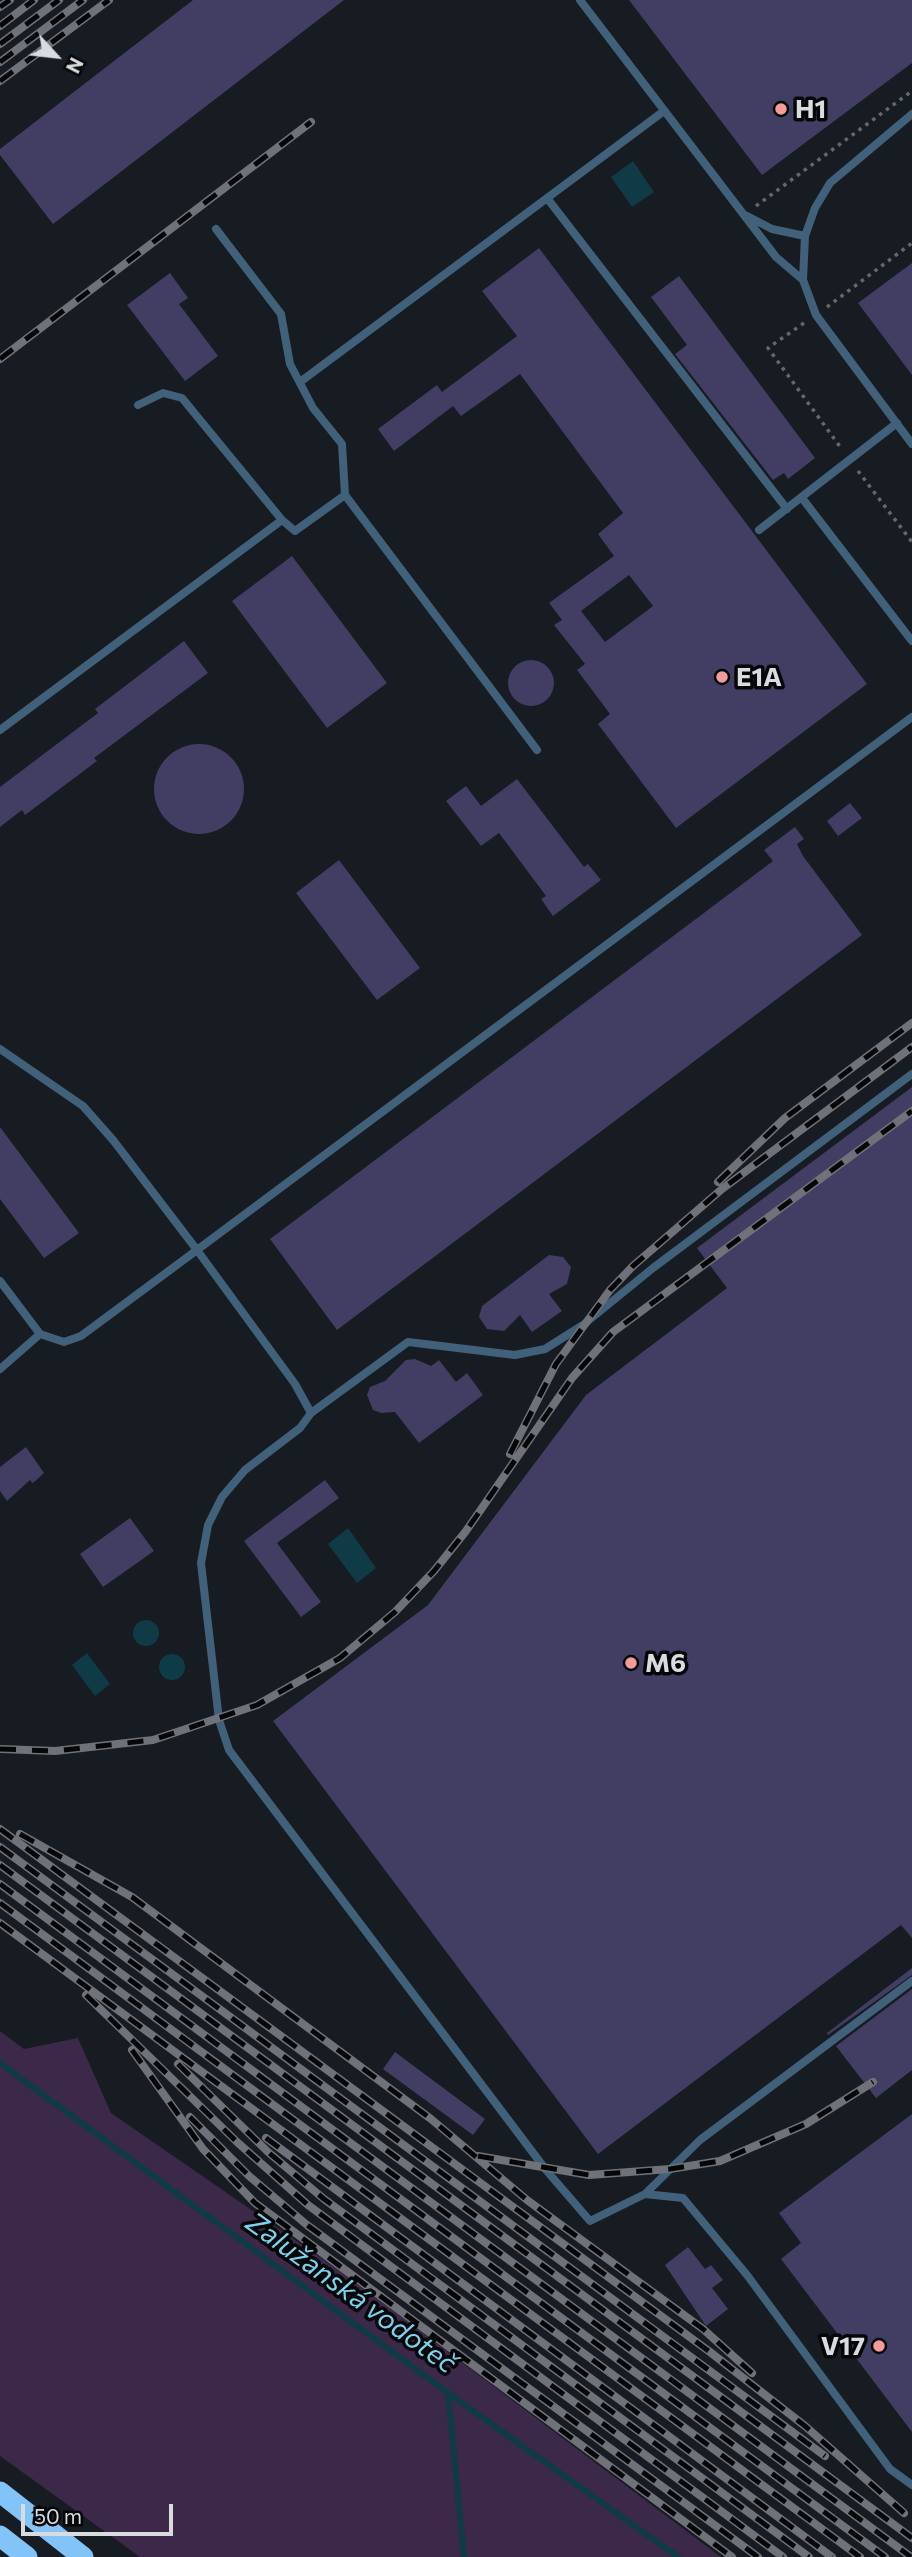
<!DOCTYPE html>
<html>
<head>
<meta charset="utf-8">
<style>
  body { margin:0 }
  #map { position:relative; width:912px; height:2557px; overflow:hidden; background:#171b22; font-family:Commissioner,sans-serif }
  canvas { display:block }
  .north { position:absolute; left:21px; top:21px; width:70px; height:70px; -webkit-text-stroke:5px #050608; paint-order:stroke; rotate:117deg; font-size:19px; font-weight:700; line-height:28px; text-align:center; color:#d8dbe0 }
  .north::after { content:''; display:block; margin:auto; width:24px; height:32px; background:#d8dbe0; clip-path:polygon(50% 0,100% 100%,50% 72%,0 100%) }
  .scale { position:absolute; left:21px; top:2504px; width:152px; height:32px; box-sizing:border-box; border:4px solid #d8dbe0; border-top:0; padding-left:9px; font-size:21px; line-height:24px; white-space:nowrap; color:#d8dbe0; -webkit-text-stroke:5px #050608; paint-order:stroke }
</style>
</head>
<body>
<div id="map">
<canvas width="912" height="2557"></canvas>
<div class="north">N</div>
<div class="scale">50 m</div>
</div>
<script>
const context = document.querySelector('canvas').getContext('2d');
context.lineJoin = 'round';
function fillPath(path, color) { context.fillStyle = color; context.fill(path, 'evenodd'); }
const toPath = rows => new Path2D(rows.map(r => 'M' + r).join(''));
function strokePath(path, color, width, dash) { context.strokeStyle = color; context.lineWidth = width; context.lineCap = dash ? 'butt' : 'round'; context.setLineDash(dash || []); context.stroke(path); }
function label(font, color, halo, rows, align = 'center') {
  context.font = font + ' Commissioner,sans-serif'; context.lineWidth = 7; context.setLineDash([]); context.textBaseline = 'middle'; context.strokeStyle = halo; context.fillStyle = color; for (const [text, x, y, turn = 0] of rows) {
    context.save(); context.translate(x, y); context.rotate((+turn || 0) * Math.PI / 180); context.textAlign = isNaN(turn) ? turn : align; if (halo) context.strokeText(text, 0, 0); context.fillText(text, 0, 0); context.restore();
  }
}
fillPath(toPath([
  [0,2031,24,2049,78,2038,111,2113,343,2273,721,2557,140,2557,0,2456]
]), '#3c2848');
fillPath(toPath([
  [633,161,654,192,632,207,611,177],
  [348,1528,376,1568,357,1583,328,1544],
  '133 1633a13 13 0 1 1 26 0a13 13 0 1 1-26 0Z',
  [87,1653,110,1684,95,1696,72,1665],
  '159 1667a13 13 0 1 1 26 0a13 13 0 1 1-26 0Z'
]), '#0f3b47');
strokePath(toPath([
  [0,2063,448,2393,678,2557],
  [448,2393,464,2557]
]), '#0f3b47', 6);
fillPath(toPath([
  [193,0,344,0,53,224,0,155,0,149],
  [629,0,912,0,912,63,762,175],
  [539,248,867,684,676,828,598,724,610,714,577,670,585,664,554,625,562,620,549,603,614,556,598,534,623,513,520,374,461,416,453,406,394,451,378,429,437,385,442,392,517,336,482,291],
  [629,575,653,606,605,642,581,611],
  [912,263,912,375,858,303],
  [170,273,188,298,179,304,218,356,185,381,127,305],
  [679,276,815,458,788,479,784,473,773,480,675,354,687,345,651,297],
  [292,556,387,683,327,728,232,601],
  [184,641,208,673,94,758,97,761,25,815,22,810,0,827,0,787,98,713,95,709],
  '508 683a23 23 0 1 1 46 0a23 23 0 1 1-46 0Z',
  '154 789a45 45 0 1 1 90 0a45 45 0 1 1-90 0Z',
  [517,779,584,867,588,864,601,880,553,916,541,899,546,896,499,833,481,846,446,801,466,786,481,806],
  [850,803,862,818,838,836,827,821],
  [795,827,804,839,797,844,803,856,862,935,337,1330,270,1239,773,861,764,850],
  [339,860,420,968,377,1000,296,893],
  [912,1087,912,1938,901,1925,598,2154,273,1721,428,1605,586,1395,727,1288,697,1248],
  [0,1127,79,1233,44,1258,0,1199],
  [549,1255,563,1257,571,1267,567,1284,549,1294,562,1311,532,1332,520,1315,504,1331,487,1329,479,1317,482,1306],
  [415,1359,431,1366,439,1360,456,1382,467,1373,483,1395,419,1443,395,1412,381,1413,373,1410,367,1395,370,1387,385,1381,406,1360],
  [26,1447,44,1473,33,1483,30,1480,7,1501,0,1491,0,1467],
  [325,1480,339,1498,277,1543,321,1602,301,1617,244,1541],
  [130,1518,154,1551,103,1587,80,1554],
  [912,1968,912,1975,828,2035,827,2033],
  [912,1989,912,2070,876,2098,836,2046],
  [395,2052,485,2119,473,2135,383,2069],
  [912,2114,912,2432,781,2259,801,2243,779,2213],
  [688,2247,705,2269,711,2265,723,2280,712,2288,728,2309,706,2326,665,2265]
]), '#413d63');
strokePath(toPath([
  [756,206,912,91],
  [827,307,912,243],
  [804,323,768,348,841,448],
  [858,471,912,542]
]), '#64676e', 3.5, [3.5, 5]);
strokePath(toPath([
  [580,0,776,257,803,280],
  [912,114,830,183,815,208,805,236,803,280,816,315,912,444],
  [547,198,787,509],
  [747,216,772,229,805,236],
  [300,382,664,111],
  [138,405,163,393,182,398,282,520,295,531,345,495,342,444,313,408,290,364,281,314,216,229],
  [345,495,537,750],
  [802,498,912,641],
  [759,530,897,423],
  [0,730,282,520],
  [0,1049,83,1106,113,1140,197,1250,912,717],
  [912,1074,653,1268,583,1325,545,1349,515,1355,408,1342,311,1413,300,1428,245,1470,222,1497,208,1525,201,1563,219,1720,229,1750,546,2170,590,2221,645,2194,683,2198,747,2275,890,2469,912,2485],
  [0,1281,40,1334,64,1342,81,1336,197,1250,295,1384,311,1413],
  [0,1369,40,1334],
  [645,2194,700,2140,912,1981]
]), '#41617b', 8);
strokePath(toPath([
  [0,2492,83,2557],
  [0,2536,27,2557]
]), '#83c4f8', 21);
const rail = toPath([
  [0,7,10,0],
  [0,26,34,0],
  [0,44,59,0],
  [0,62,83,0],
  [0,81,109,0],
  [0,359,311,122],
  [718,1182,785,1118,912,1023],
  [510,1454,556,1364,610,1290,633,1266,722,1189,912,1047],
  [0,1749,55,1751,153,1740,257,1705,340,1658,395,1612,434,1571,466,1531,572,1378,613,1332,912,1111],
  [0,1829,710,2352,805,2426,904,2513],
  [20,1834,132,1897,431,2119,527,2200,703,2329,752,2373],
  [0,1847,825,2456],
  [0,1865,912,2538],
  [0,1884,911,2557],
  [0,1903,885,2557],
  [0,1923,860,2557],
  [86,1995,237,2142,308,2205,783,2557],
  [132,2050,203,2149,255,2203,732,2557],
  [178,2064,268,2152,324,2199,809,2557],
  [190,2117,249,2176,307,2225,758,2557],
  [266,2138,832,2557],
  [478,2156,589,2175,670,2169,720,2161,806,2124,873,2082]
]);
strokePath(rail, '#6f7278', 8);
strokePath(rail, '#050608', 5, [16]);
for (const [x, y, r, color] of [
  [781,109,7,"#f59b9c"],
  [722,677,7,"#f59b9c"],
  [631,1663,7,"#f59b9c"],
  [879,2346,7,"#f59b9c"]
]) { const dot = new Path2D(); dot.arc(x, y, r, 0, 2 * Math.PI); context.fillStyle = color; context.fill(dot); strokePath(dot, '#050608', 2.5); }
label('bold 26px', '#d8dbe0', '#050608', [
  ["H1",795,109],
  ["E1A",736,677],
  ["M6",645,1663],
  ["V17",865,2346,"right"]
], 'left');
label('italic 28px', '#7ad3ef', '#050608', [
  ["Zalužanská vodoteč",351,2293,36]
]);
</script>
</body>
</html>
